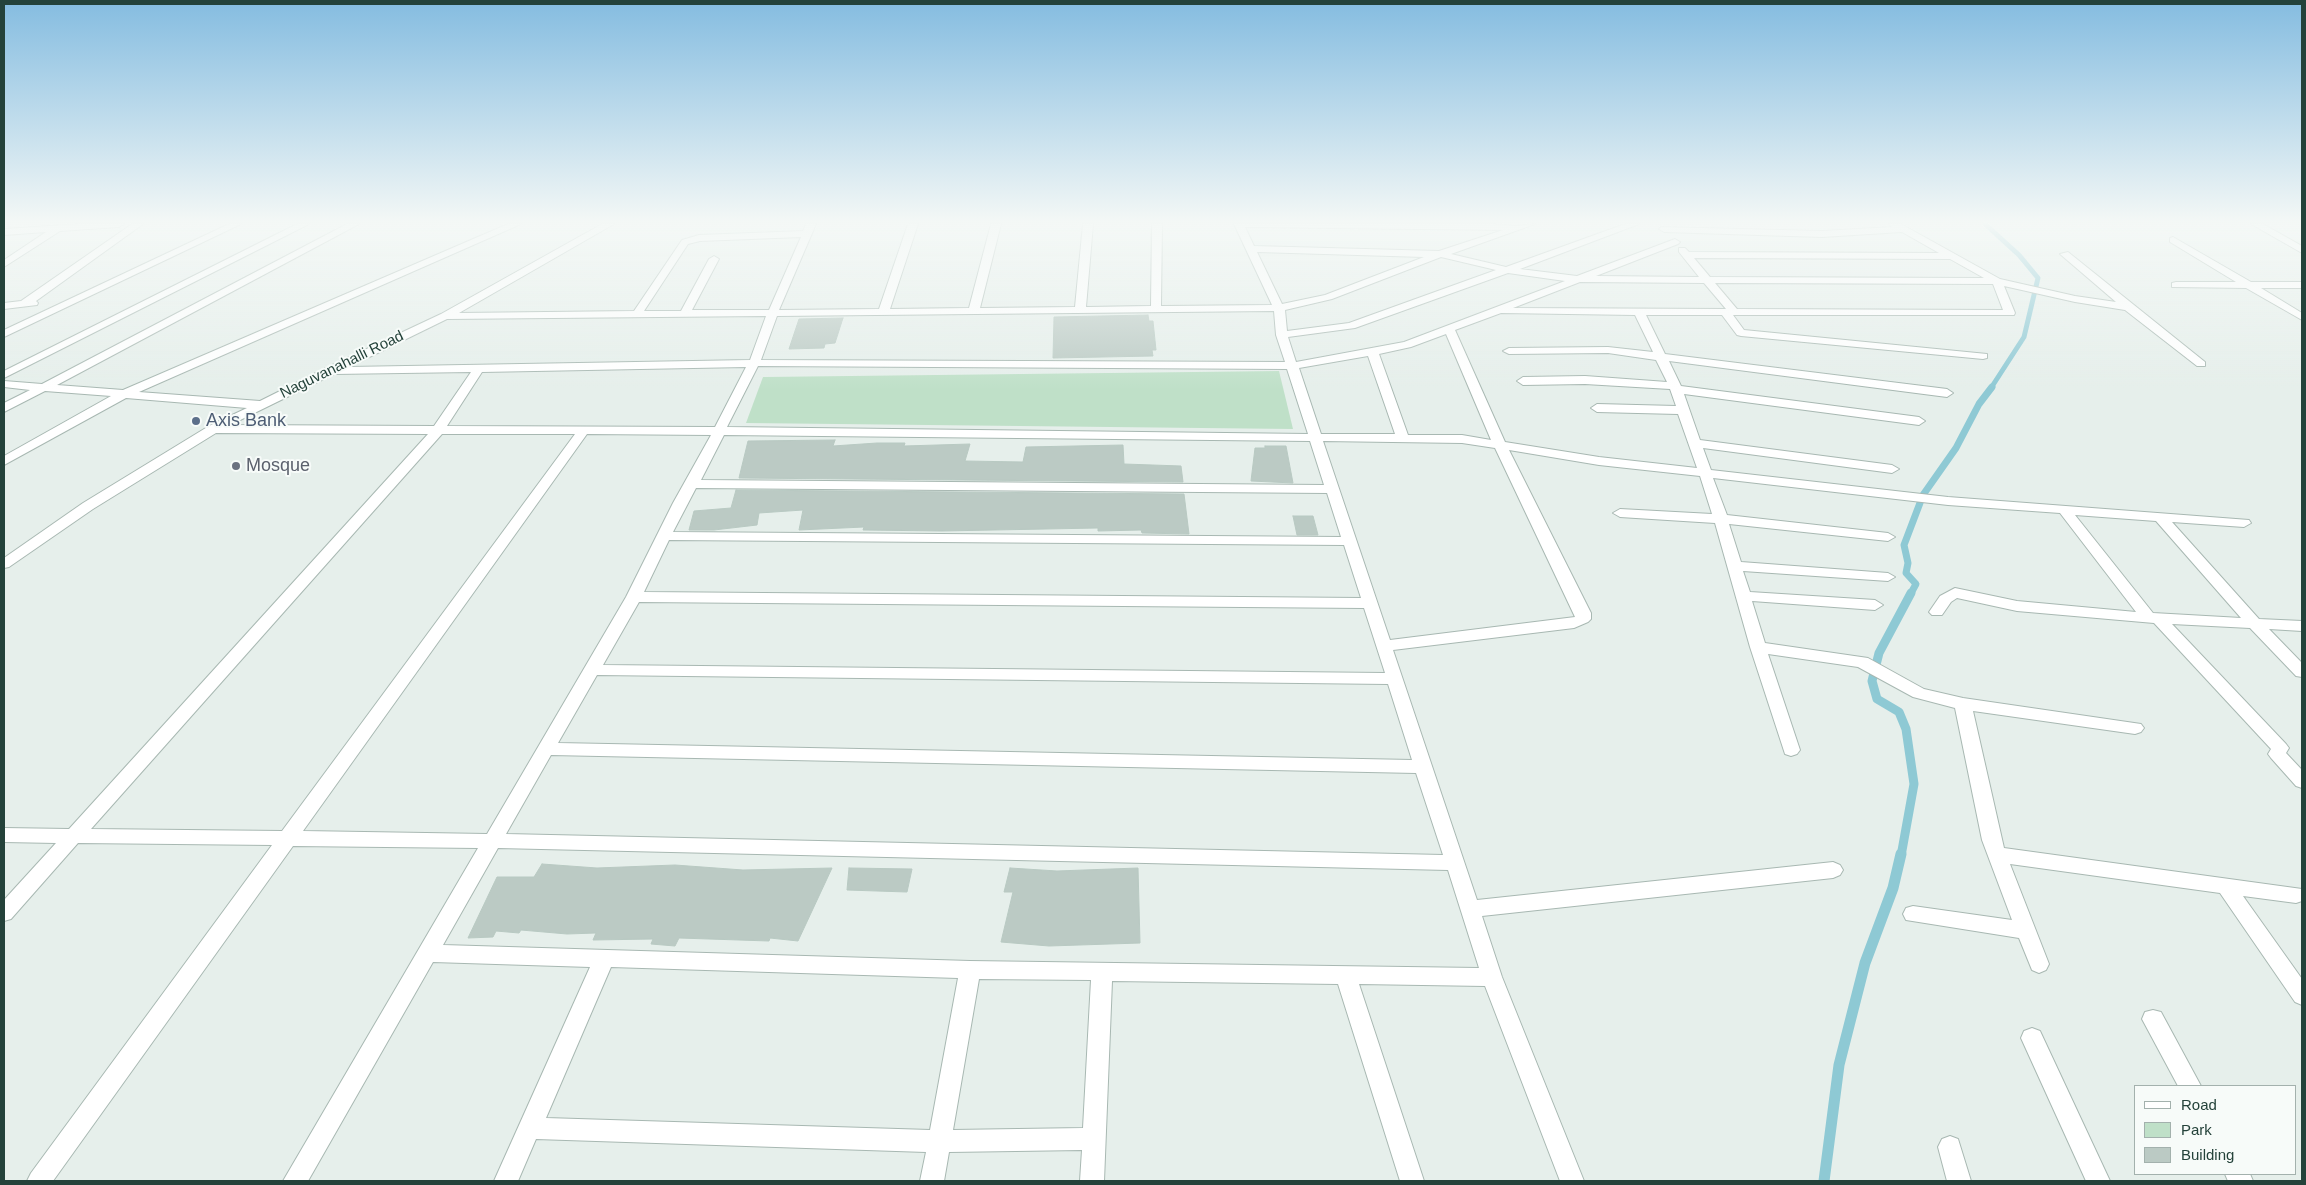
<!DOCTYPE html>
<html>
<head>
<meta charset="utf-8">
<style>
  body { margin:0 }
  #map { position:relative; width:2306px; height:1185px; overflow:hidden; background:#e6efeb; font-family:Helvetica,sans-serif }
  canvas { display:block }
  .frame { position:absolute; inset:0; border:5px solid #24423a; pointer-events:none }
  .legend { position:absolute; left:2134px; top:1085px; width:162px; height:90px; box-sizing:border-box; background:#f7fbf9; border:1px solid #a3b1ad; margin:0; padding:6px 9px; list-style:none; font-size:15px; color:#24423a }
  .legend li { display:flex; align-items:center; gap:10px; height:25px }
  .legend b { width:25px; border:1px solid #a3b1ad }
</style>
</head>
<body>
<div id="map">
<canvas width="2306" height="1185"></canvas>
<div class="frame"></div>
<ul class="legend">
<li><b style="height:6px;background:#fff"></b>Road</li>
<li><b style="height:14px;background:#bfe0c8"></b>Park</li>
<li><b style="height:14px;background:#bbcac4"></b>Building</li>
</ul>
</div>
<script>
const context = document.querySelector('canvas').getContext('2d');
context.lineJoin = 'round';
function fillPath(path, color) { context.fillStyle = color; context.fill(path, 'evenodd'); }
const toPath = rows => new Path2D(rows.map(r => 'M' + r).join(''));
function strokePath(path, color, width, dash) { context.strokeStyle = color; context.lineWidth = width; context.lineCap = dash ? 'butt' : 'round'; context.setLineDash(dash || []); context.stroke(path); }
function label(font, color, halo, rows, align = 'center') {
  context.font = font + ' Helvetica,sans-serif'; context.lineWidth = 4; context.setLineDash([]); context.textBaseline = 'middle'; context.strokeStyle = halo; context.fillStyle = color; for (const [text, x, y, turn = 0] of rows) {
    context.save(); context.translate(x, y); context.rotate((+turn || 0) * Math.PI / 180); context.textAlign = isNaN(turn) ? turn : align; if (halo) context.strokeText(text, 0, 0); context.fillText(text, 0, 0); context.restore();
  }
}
fillPath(toPath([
  [1279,371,1293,429,746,423,763,377]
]), '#bfe0c8');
strokePath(toPath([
  [1985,224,2019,255,2038,278,2024,337,1991,388]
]), '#8ec9d4', 5);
strokePath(toPath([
  [1910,595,1916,584,1906,573,1908,563,1904,545,1923,495,1956,448,1979,404,1992,387]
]), '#8ec9d4', 7);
strokePath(toPath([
  [1901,856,1914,784,1906,729,1899,712,1877,699,1872,681,1879,653,1911,593]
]), '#8ec9d4', 9);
strokePath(toPath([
  [1824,1181,1839,1065,1865,963,1893,888,1901,854]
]), '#8ec9d4', 11);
const building = toPath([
  [1148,315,1149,321,1153,321,1156,350,1152,350,1153,356,1053,358,1054,317,1148,315],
  [843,318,835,343,825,344,824,348,789,349,799,319,843,318],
  [835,440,833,446,877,443,905,443,904,446,970,444,965,461,1023,462,1026,447,1123,445,1124,464,1181,466,1183,482,739,478,748,441,835,440],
  [1265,446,1286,446,1293,483,1251,481,1255,448,1265,448,1265,446],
  [736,490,1184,494,1189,534,1142,533,1141,530,1098,531,1098,528,942,531,863,530,864,527,799,530,803,510,759,513,757,525,714,530,689,530,694,511,731,508,736,490],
  [1293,516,1313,516,1318,535,1297,535,1293,516],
  [542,864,597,868,675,865,743,870,832,868,798,941,770,938,769,941,679,938,675,946,651,944,653,939,593,940,596,933,567,934,521,930,519,933,496,931,493,937,468,938,497,877,534,877,542,864],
  [849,868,912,869,907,892,847,890,849,868],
  [1010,868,1057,871,1138,868,1140,943,1049,946,1001,942,1013,892,1004,892,1010,868]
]);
fillPath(building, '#bbcac4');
strokePath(building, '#b8c9c2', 1);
const minor = toPath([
  [79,224,124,224,119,227,60,231,4,267,4,260,46,232,4,235,4,229,79,224],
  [132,224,143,224,36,301,38,303,37,305,4,309,4,303,21,301,132,224],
  [229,224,241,224,4,337,4,330,229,224],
  [297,224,309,224,4,378,4,371,297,224],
  [347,224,359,224,57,385,123,390,508,224,521,224,139,392,260,401,324,369,441,314,602,224,614,224,459,313,634,311,682,240,699,235,803,231,806,224,816,224,779,310,879,309,908,224,918,224,890,309,969,308,991,224,1001,224,980,308,1075,307,1083,224,1093,224,1086,307,1151,306,1152,224,1162,224,1161,306,1272,305,1234,224,1493,224,1515,226,1535,224,1451,254,1506,267,1625,224,1639,224,1520,269,1577,276,1675,239,1680,242,1678,244,1596,276,1699,277,1679,252,1679,248,1685,248,1689,252,1939,253,1902,232,1822,237,1664,232,1659,229,1661,227,1822,231,1892,227,1889,224,1901,224,2000,279,2075,296,2116,302,2060,254,2068,252,2205,362,2205,366,2197,366,2125,310,2075,302,2004,286,2015,313,2014,315,1733,315,1744,330,1987,354,1987,358,1983,359,1741,336,1737,335,1722,315,1646,315,1665,354,1947,389,1953,393,1947,397,1669,361,1681,386,1919,417,1925,421,1919,425,1684,394,1700,440,1892,465,1899,469,1892,473,1703,448,1711,470,1948,497,2249,520,2251,523,2244,527,2172,522,2259,619,2302,621,2302,631,2269,629,2302,663,2302,677,2296,676,2250,628,2172,624,2286,744,2289,748,2286,753,2302,770,2302,788,2296,786,2271,758,2268,754,2271,749,2154,623,2017,611,1957,598,1951,602,1942,615,1932,615,1929,612,1940,596,1955,588,2017,601,2136,612,2060,513,1948,505,1713,478,1727,515,1888,533,1895,537,1888,541,1729,524,1741,562,1888,573,1895,577,1888,581,1743,571,1750,592,1875,600,1883,605,1875,610,1752,601,1765,643,1868,658,1924,689,1963,698,2141,724,2144,728,2141,732,2135,734,1973,711,2004,848,2302,889,2302,901,2296,903,2243,896,2302,979,2302,1005,2295,1002,2220,893,2010,864,2049,964,2046,970,2039,973,2032,970,2019,938,1906,920,1903,914,1906,908,1913,906,2012,920,1982,840,1955,708,1913,697,1858,667,1768,654,1800,750,1797,754,1791,756,1785,754,1750,647,1715,523,1620,517,1613,513,1620,509,1712,514,1700,476,1599,465,1509,450,1591,613,1591,619,1588,622,1574,628,1393,650,1477,900,1833,862,1840,865,1843,870,1840,875,1833,878,1482,916,1502,977,1584,1181,1560,1181,1485,986,1359,984,1424,1181,1400,1181,1338,984,1112,981,1104,1181,1080,1181,1082,1150,949,1152,944,1181,920,1181,926,1152,536,1139,518,1181,494,1181,590,967,433,962,308,1181,283,1181,478,848,293,846,53,1181,27,1181,31,1173,272,845,78,843,11,919,4,921,4,900,56,843,4,842,4,828,69,829,428,434,216,433,93,509,9,567,4,568,4,558,83,503,209,426,247,408,126,398,4,465,4,456,111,396,45,391,4,412,4,403,30,390,4,387,4,381,42,384,347,224],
  [1245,227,1503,230,1439,251,1254,246,1245,227],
  [801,237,769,310,692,310,719,259,714,256,709,259,681,311,644,311,688,244,700,241,801,237],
  [1257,252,1424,257,1325,295,1282,304,1257,252],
  [1441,257,1496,270,1349,323,1287,331,1285,310,1332,299,1441,257],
  [1694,258,1950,259,1984,278,1710,277,1694,258],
  [1508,273,1565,281,1404,342,1296,362,1288,337,1355,328,1508,273],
  [1580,282,1704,283,1726,309,1513,308,1580,282],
  [1715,283,1993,284,2003,310,1737,309,1715,283],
  [1274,311,1276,335,1285,362,761,360,777,316,1274,311],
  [1501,313,1635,315,1653,352,1608,347,1509,348,1503,351,1509,354,1608,353,1656,360,1667,382,1585,376,1523,377,1517,381,1523,385,1585,384,1670,389,1676,406,1597,404,1591,408,1597,412,1678,414,1697,468,1599,457,1505,442,1455,330,1501,313],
  [766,316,750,360,349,367,447,319,766,316],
  [1446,334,1491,440,1462,435,1408,435,1379,354,1411,347,1446,334],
  [1368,356,1395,434,1321,434,1299,368,1368,356],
  [758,366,1287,369,1308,434,727,427,758,366],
  [746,367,715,427,447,426,482,372,746,367],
  [471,372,434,426,230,425,334,374,471,372],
  [442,434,575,434,282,831,91,829,442,434],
  [587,434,711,435,673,503,626,597,487,834,303,831,587,434],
  [724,435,1310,441,1324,485,701,480,724,435],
  [1323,441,1462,443,1495,448,1575,617,1390,640,1323,441],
  [696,488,1327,493,1341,537,673,532,696,488],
  [2075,515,2156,521,2241,618,2153,613,2075,515],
  [669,540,1344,545,1361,598,644,592,669,540],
  [639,602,1364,608,1385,673,603,665,639,602],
  [597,675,1388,684,1412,760,558,743,597,675],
  [551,755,1416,773,1443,855,506,834,551,755],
  [498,848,1448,870,1479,968,970,961,443,945,498,848],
  [611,967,958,978,930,1130,546,1118,611,967],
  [979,979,1091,980,1083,1128,953,1130,979,979],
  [2251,224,2263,224,2302,246,2302,253,2251,224],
  [2173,237,2251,282,2302,282,2302,288,2261,288,2302,313,2302,320,2246,288,2172,287,2172,283,2176,282,2236,282,2170,242,2170,238,2173,237],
  [2153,1010,2161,1012,2201,1086,2178,1086,2142,1019,2145,1012,2153,1010],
  [2032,1028,2040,1031,2110,1181,2086,1181,2021,1038,2024,1031,2032,1028],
  [1950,1136,1958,1139,1971,1181,1947,1181,1938,1147,1942,1139,1950,1136],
  [2225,1174,2250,1174,2253,1181,2228,1181,2225,1174]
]);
strokePath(minor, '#a8b8b2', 2);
fillPath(minor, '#fff');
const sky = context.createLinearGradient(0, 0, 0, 390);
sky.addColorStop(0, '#84bce0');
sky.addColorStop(0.57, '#f4f8f6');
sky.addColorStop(1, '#f4f8f600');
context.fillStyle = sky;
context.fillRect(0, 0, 2306, 390);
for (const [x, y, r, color] of [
  [196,421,5,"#5c6f8a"],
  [236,466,5,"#6b7280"]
]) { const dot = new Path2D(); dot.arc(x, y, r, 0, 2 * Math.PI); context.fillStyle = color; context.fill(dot); strokePath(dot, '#f7fbf9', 2); }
label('15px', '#24423a', '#f7fbf9', [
  ["Naguvanahalli Road",342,365,-26]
]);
label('18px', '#4e5e75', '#f7fbf9', [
  ["Axis Bank",206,421]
], 'left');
label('18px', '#5b616d', '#f7fbf9', [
  ["Mosque",246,466]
], 'left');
</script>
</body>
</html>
